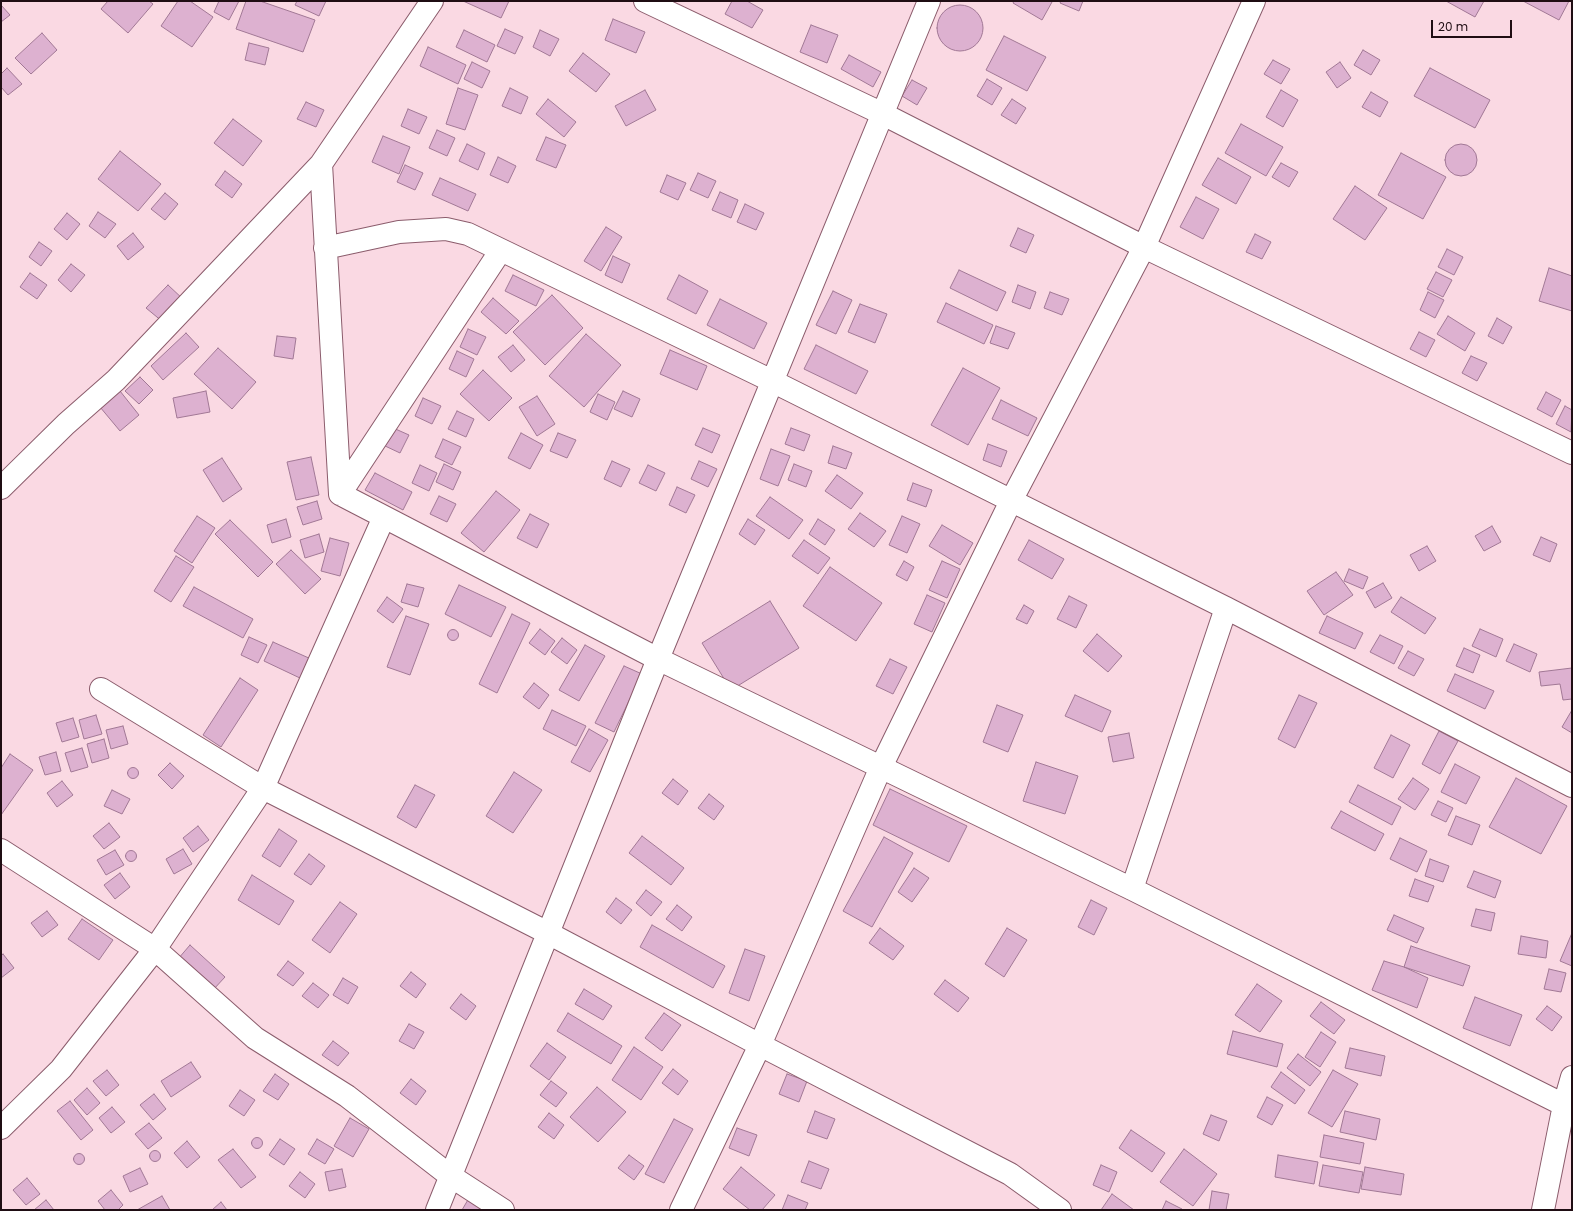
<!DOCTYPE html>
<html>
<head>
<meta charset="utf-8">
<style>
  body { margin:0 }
  #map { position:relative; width:1573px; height:1211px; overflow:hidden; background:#fad9e3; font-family:Poppins,sans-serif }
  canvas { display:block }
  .frame { position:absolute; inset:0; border:2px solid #1f0d13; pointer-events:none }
  .scale { position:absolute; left:1431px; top:20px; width:81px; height:18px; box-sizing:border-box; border:2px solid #1f0d13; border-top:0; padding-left:5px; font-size:12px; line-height:14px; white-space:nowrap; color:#1f0d13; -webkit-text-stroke:3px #fad9e3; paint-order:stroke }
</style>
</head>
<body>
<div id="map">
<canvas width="1573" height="1211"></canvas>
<div class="frame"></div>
<div class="scale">20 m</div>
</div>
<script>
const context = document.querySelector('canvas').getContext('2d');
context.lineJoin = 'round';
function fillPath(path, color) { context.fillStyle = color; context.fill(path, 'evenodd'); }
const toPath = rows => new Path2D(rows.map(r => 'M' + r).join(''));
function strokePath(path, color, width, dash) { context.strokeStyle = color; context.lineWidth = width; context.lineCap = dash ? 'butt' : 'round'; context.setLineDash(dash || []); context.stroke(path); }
const building = toPath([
  [108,1,149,1,153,4,128,33,101,9,108,1],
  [178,1,190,1,213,17,192,47,161,26,178,1],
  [219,1,239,1,229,20,214,12,219,1],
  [246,1,260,1,315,20,303,52,236,29,246,1],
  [297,1,326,1,319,16,295,5,297,1],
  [463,1,509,1,501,18,463,1],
  [732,1,747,1,763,10,752,28,725,14,732,1],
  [1014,1,1050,1,1052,2,1042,20,1013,3,1014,1],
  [1061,1,1083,1,1079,11,1060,3,1061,1],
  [1446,1,1484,1,1475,17,1446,1],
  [1523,1,1569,1,1559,20,1523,1],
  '937 28a23 23 0 1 1 46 0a23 23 0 1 1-46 0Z',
  [1,5,10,15,1,22,1,5],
  [613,19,645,32,636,53,605,40,613,19],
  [811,25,838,35,827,63,800,52,811,25],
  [505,29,523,37,515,54,497,46,505,29],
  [464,30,495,45,487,62,456,47,464,30],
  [540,30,559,39,550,56,533,47,540,30],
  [42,33,57,50,31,74,15,58,42,33],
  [1004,36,1046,57,1027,91,986,70,1004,36],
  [249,43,269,48,265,65,245,60,249,43],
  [428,47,466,65,458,84,420,66,428,47],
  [1363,50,1380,60,1371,75,1354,65,1363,50],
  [583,53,610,74,596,92,569,71,583,53],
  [849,55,881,72,873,87,841,69,849,55],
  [1273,60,1290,69,1281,84,1264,74,1273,60],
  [472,62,490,71,482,88,464,79,472,62],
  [1340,62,1351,78,1337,88,1326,72,1340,62],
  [7,68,22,84,8,95,1,87,1,74,7,68],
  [1430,68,1490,100,1475,128,1414,96,1430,68],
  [987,79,1002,88,992,105,977,96,987,79],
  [912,80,927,88,917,105,902,96,912,80],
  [458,88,478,95,465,130,446,124,458,88],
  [510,88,528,97,521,114,502,106,510,88],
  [645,90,656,110,626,126,615,106,645,90],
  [1281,90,1298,100,1283,127,1266,117,1281,90],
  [1371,92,1388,102,1380,117,1362,107,1371,92],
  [548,99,576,122,564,137,536,114,548,99],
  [1012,99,1026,108,1016,124,1001,115,1012,99],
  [306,102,324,110,316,127,297,119,306,102],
  [408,109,427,117,419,134,401,126,408,109],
  [233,119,262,141,243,166,214,143,233,119],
  [1241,124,1283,147,1266,176,1225,153,1241,124],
  [437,130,455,138,447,156,429,148,437,130],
  [383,136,410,147,399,174,372,162,383,136],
  [546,137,566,145,556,168,536,160,546,137],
  '1445 160a16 16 0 1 1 32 0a16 16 0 1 1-32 0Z',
  [467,144,485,153,478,170,459,161,467,144],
  [120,151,161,184,138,211,98,179,120,151],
  [1401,153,1446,177,1423,219,1378,195,1401,153],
  [498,157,516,166,508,183,490,175,498,157],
  [1218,158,1251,177,1236,204,1202,185,1218,158],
  [1281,163,1298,172,1289,187,1272,177,1281,163],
  [405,165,423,173,415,190,397,182,405,165],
  [225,171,242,184,232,198,215,185,225,171],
  [698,173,716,181,708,198,690,190,698,173],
  [667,175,686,183,678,200,660,192,667,175],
  [440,178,476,194,468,211,432,195,440,178],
  [1355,186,1387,208,1365,240,1333,219,1355,186],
  [720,192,738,200,731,218,712,210,720,192],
  [165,193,178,204,165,220,151,209,165,193],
  [1196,197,1219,209,1203,239,1180,227,1196,197],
  [745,204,764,213,756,230,737,222,745,204],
  [98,212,116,224,105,238,89,226,98,212],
  [67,213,80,224,67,240,54,229,67,213],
  [606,227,622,237,601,271,584,261,606,227],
  [1018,228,1034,235,1026,253,1010,246,1018,228],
  [133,233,144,247,128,260,117,246,133,233],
  [1255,234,1271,242,1262,259,1246,252,1255,234],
  [39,242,52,251,41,266,29,257,39,242],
  [1447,249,1463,257,1454,275,1438,267,1447,249],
  [613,256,630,264,622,283,605,275,613,256],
  [71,264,85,275,71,292,58,280,71,264],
  [1549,268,1572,276,1572,311,1539,301,1549,268],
  [959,270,1006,292,997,311,950,288,959,270],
  [1436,272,1452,280,1443,297,1427,289,1436,272],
  [30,273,47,285,37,299,20,287,30,273],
  [513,275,544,290,536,306,505,291,513,275],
  [679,275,708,291,696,314,667,299,679,275],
  [168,285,184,300,163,322,146,308,168,285],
  [1018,285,1036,292,1030,309,1012,302,1018,285],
  [833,291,852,300,836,334,816,325,833,291],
  [1050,292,1069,299,1062,315,1044,308,1050,292],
  [1428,292,1444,300,1435,318,1420,310,1428,292],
  [552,295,583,328,545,365,513,332,552,295],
  [493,298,519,321,506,334,481,312,493,298],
  [720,299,767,323,754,349,707,325,720,299],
  [946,303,993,325,984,344,937,322,946,303],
  [860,304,887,314,875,343,848,332,860,304],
  [1448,316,1475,333,1465,351,1437,334,1448,316],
  [1497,318,1512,327,1503,344,1488,336,1497,318],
  [996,326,1015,333,1008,349,990,343,996,326],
  [468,329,486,337,477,355,460,347,468,329],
  [1419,332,1435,340,1426,357,1410,349,1419,332],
  [186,333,199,347,163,380,151,366,186,333],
  [586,334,621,365,584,407,549,376,586,334],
  [277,336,296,338,293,359,274,356,277,336],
  [513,345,525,360,511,372,498,357,513,345],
  [816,345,868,371,856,394,804,369,816,345],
  [218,348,256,382,232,409,194,374,218,348],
  [670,350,707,366,697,390,660,374,670,350],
  [457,351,474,359,466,377,449,369,457,351],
  [1471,356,1487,363,1477,381,1462,373,1471,356],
  [963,368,1000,388,968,445,931,425,963,368],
  [483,370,512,398,489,421,460,394,483,370],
  [140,377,153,390,139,404,125,391,140,377],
  [120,391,139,415,120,431,100,407,120,391],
  [206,391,210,412,177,418,173,398,206,391],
  [623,391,640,399,632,417,614,409,623,391],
  [1546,392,1561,400,1552,417,1537,409,1546,392],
  [598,394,615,402,607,420,590,412,598,394],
  [537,396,555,424,537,436,519,407,537,396],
  [423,398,441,406,432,424,415,416,423,398],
  [1001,400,1037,418,1028,436,992,419,1001,400],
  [1565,406,1572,410,1571,432,1556,424,1565,406],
  [457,411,474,419,466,437,448,429,457,411],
  [391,427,409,435,400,453,383,445,391,427],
  [703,428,720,435,712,453,695,445,703,428],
  [791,428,810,435,804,451,785,444,791,428],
  [521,433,543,445,530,469,508,458,521,433],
  [558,433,576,440,567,458,550,451,558,433],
  [443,439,461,447,452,465,435,457,443,439],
  [988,444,1007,451,1001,467,983,460,988,444],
  [833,446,852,453,846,469,828,463,833,446],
  [771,449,790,456,778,486,760,479,771,449],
  [311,457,319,495,296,500,287,462,311,457],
  [222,458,242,489,223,502,203,470,222,458],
  [612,461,630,469,621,487,604,479,612,461],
  [699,461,717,469,708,487,691,479,699,461],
  [444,464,461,472,453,490,436,482,444,464],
  [794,464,812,471,806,487,788,480,794,464],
  [420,465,437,473,429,491,412,483,420,465],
  [648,465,665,473,656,491,639,483,648,465],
  [375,473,412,492,403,510,365,490,375,473],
  [837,475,863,493,851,509,825,491,837,475],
  [913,483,932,490,926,507,907,500,913,483],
  [677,487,695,495,686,513,669,505,677,487],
  [496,491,520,510,484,552,461,533,496,491],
  [439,496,456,504,447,522,430,514,439,496],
  [770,497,803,520,789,539,756,516,770,497],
  [317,501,322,519,303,525,297,507,317,501],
  [860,513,886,531,874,547,848,529,860,513],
  [530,514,549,524,537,548,517,538,530,514],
  [197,516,215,528,192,563,174,551,197,516],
  [902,516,920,524,907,553,889,545,902,516],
  [286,519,291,537,272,543,267,525,286,519],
  [748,519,765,530,755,545,739,534,748,519],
  [818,519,835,530,825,545,809,534,818,519],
  [230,520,273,562,258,577,215,534,230,520],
  [942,525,973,543,960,565,929,546,942,525],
  [1492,526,1501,542,1484,551,1475,536,1492,526],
  [319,534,324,552,305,558,300,540,319,534],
  [1541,537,1557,544,1550,562,1533,555,1541,537],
  [330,538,349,543,340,576,321,571,330,538],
  [804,540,830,558,818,574,792,556,804,540],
  [1029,540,1064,559,1052,579,1018,560,1029,540],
  [1427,546,1436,561,1419,571,1410,555,1427,546],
  [291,550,321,579,305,594,276,564,291,550],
  [176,556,194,567,171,602,154,591,176,556],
  [904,561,914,567,907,581,896,575,904,561],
  [942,561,960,569,947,598,929,590,942,561],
  [830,567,882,603,856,641,803,606,830,567],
  [1349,569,1368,577,1363,589,1344,581,1349,569],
  [1336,572,1353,595,1324,615,1307,591,1336,572],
  [1383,583,1392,598,1375,608,1366,592,1383,583],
  [407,584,424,588,418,607,401,602,407,584],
  [459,585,506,607,491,637,445,614,459,585],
  [194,587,253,619,243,638,183,606,194,587],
  [927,595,945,603,932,632,914,624,927,595],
  [1069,596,1087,605,1076,628,1057,619,1069,596],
  [387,597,403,609,393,623,377,611,387,597],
  [1401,597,1436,618,1425,634,1391,612,1401,597],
  [770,601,799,648,731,690,702,643,770,601],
  [1024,605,1034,611,1027,624,1016,619,1024,605],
  [512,614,530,623,497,693,479,684,512,614],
  [406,616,429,624,410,675,387,667,406,616],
  [1327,616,1363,633,1355,649,1319,633,1327,616],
  [540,629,555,641,545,655,529,643,540,629],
  [1480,629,1503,639,1496,657,1472,646,1480,629],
  '447.5 635a5.5 5.5 0 1 1 11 0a5.5 5.5 0 1 1-11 0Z',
  [1097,634,1122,656,1108,672,1083,651,1097,634],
  [1380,635,1403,646,1394,664,1370,652,1380,635],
  [249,637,267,645,258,663,241,655,249,637],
  [562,638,577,650,567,664,551,652,562,638],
  [273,642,311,659,302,679,264,661,273,642],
  [1514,644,1537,654,1530,672,1506,661,1514,644],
  [585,645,605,656,579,701,559,690,585,645],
  [1464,648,1480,655,1473,673,1456,666,1464,648],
  [1408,651,1424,659,1414,676,1398,668,1408,651],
  [890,659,907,667,893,694,876,686,890,659],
  [624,666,642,674,614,732,595,723,624,666],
  [1572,668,1572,699,1563,700,1560,684,1541,686,1539,672,1572,668],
  [1455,674,1494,691,1485,709,1447,691,1455,674],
  [240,678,258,690,221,747,203,735,240,678],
  [534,683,549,695,539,709,523,697,534,683],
  [1075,695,1111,711,1102,732,1065,716,1075,695],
  [1299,695,1317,703,1295,748,1278,739,1299,695],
  [997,705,1023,715,1008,752,983,742,997,705],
  [552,710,586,726,576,746,543,729,552,710],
  [1572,710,1572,733,1562,727,1572,710],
  [96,715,102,734,84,739,79,720,96,715],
  [73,718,79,737,62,742,56,723,73,718],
  [123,726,128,744,111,749,106,730,123,726],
  [589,729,608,740,590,772,571,762,589,729],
  [1439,731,1458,741,1440,774,1422,764,1439,731],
  [1129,733,1134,758,1113,762,1108,737,1129,733],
  [1391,735,1410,745,1393,778,1374,768,1391,735],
  [104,739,109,758,92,763,87,744,104,739],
  [82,748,88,767,71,772,65,753,82,748],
  [56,752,61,771,45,775,39,757,56,752],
  [10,754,33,770,1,815,1,768,10,754],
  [1036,762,1078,776,1065,814,1023,801,1036,762],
  [170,763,184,776,172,789,158,775,170,763],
  [1455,764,1480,777,1466,804,1441,792,1455,764],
  '127.5 773a5.5 5.5 0 1 1 11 0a5.5 5.5 0 1 1-11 0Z',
  [514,772,542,790,513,833,486,816,514,772],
  [1413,778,1429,789,1415,810,1398,799,1413,778],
  [1516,778,1567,806,1541,854,1489,827,1516,778],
  [673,779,688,791,678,805,662,793,673,779],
  [62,781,73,795,57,807,47,793,62,781],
  [415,785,435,795,416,828,397,817,415,785],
  [1358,785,1401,807,1392,825,1349,802,1358,785],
  [890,789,967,826,949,862,873,825,890,789],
  [112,790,130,799,122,814,104,806,112,790],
  [709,794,724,806,714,820,698,808,709,794],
  [1438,801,1453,808,1446,822,1431,815,1438,801],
  [1341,811,1384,834,1375,851,1331,828,1341,811],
  [1456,816,1480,825,1472,845,1448,835,1456,816],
  [109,823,120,837,104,849,93,836,109,823],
  [198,826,209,840,193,852,183,838,198,826],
  [279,829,297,841,280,867,262,856,279,829],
  [642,836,684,868,671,885,629,853,642,836],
  [884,837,913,853,872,927,843,911,884,837],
  [1400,838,1427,851,1417,872,1390,859,1400,838],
  [183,849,192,864,174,874,166,859,183,849],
  [115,850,124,865,106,875,97,860,115,850],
  '125.5 856a5.5 5.5 0 1 1 11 0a5.5 5.5 0 1 1-11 0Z',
  [309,854,325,866,311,885,294,874,309,854],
  [1430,859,1449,866,1443,882,1425,876,1430,859],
  [914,868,929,878,912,902,898,892,914,868],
  [1474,871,1501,881,1495,898,1467,887,1474,871],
  [120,873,130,887,115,899,104,885,120,873],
  [252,875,294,901,279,925,238,900,252,875],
  [1415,879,1434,886,1428,902,1409,896,1415,879],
  [646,890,662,902,651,916,636,903,646,890],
  [616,898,632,910,621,924,606,912,616,898],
  [1091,900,1107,908,1094,935,1078,927,1091,900],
  [340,902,357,914,330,953,312,940,340,902],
  [677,905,692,917,682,931,666,919,677,905],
  [1476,909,1495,913,1491,931,1471,926,1476,909],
  [47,911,58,925,42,937,31,923,47,911],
  [1394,915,1424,928,1417,943,1387,930,1394,915],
  [82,919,113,940,99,960,68,939,82,919],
  [652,925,725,966,713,988,640,947,652,925],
  [880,928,904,946,893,960,869,943,880,928],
  [1007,928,1027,940,1004,977,985,964,1007,928],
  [1572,933,1572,966,1560,961,1572,933],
  [1521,936,1548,941,1546,958,1518,954,1521,936],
  [190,945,225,977,213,990,178,959,190,945],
  [1411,946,1470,966,1463,986,1404,967,1411,946],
  [745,949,765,956,749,1001,729,993,745,949],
  [3,954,14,968,1,978,1,956,3,954],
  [288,961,304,973,293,986,277,975,288,961],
  [1384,961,1404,967,1428,978,1417,1008,1372,990,1384,961],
  [1549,969,1566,973,1561,992,1544,989,1549,969],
  [411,972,426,984,416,998,400,986,411,972],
  [343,978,358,987,348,1004,333,995,343,978],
  [945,980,969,998,958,1012,934,994,945,980],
  [313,983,329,995,318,1008,302,996,313,983],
  [1257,984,1282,1001,1260,1032,1235,1015,1257,984],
  [584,989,612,1006,603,1020,575,1004,584,989],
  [461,994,476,1006,466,1020,450,1008,461,994],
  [1475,997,1522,1015,1510,1046,1463,1028,1475,997],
  [1321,1002,1345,1020,1334,1034,1310,1016,1321,1002],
  [1547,1006,1562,1017,1552,1031,1536,1019,1547,1006],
  [568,1013,622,1046,611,1064,557,1031,568,1013],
  [664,1013,681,1025,662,1051,645,1038,664,1013],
  [409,1024,424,1032,414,1049,399,1041,409,1024],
  [1233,1031,1283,1044,1277,1067,1227,1054,1233,1031],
  [1321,1032,1336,1042,1320,1067,1305,1057,1321,1032],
  [333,1041,349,1053,338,1066,322,1055,333,1041],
  [547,1043,566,1057,549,1080,530,1066,547,1043],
  [634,1047,663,1067,641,1100,612,1080,634,1047],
  [1350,1048,1385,1056,1381,1076,1345,1068,1350,1048],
  [1298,1054,1321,1072,1310,1086,1287,1068,1298,1054],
  [191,1062,201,1077,171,1097,161,1081,191,1062],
  [673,1069,688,1081,678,1095,662,1083,673,1069],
  [107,1070,119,1085,106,1096,93,1081,107,1070],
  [1333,1070,1358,1084,1332,1127,1308,1113,1333,1070],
  [1281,1072,1305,1090,1295,1104,1271,1087,1281,1072],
  [275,1074,289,1084,278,1100,263,1091,275,1074],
  [787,1074,807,1081,799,1102,779,1094,787,1074],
  [411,1079,426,1091,416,1105,400,1093,411,1079],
  [551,1081,567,1093,556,1107,540,1095,551,1081],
  [597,1087,626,1112,598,1142,570,1117,597,1087],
  [87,1088,100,1103,87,1115,74,1100,87,1088],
  [240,1090,255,1100,244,1116,229,1106,240,1090],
  [154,1094,166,1109,153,1120,140,1105,154,1094],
  [1267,1097,1283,1105,1272,1125,1257,1117,1267,1097],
  [70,1101,93,1130,81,1140,57,1111,70,1101],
  [112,1107,125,1122,111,1133,99,1118,112,1107],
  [815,1111,835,1119,827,1139,807,1132,815,1111],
  [1345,1111,1380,1119,1376,1140,1340,1132,1345,1111],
  [549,1113,564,1125,554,1139,538,1127,549,1113],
  [1211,1115,1227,1121,1219,1141,1203,1134,1211,1115],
  [350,1118,369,1129,353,1157,334,1146,350,1118],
  [674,1119,693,1129,664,1183,645,1174,674,1119],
  [149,1123,162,1138,148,1149,135,1134,149,1123],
  [737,1128,757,1135,749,1156,729,1148,737,1128],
  [1131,1130,1165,1153,1152,1172,1119,1148,1131,1130],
  [1324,1135,1364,1143,1360,1164,1320,1157,1324,1135],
  '251.5 1143a5.5 5.5 0 1 1 11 0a5.5 5.5 0 1 1-11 0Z',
  [280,1139,295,1149,284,1165,269,1155,280,1139],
  [317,1139,334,1149,325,1164,308,1154,317,1139],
  [187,1141,200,1157,187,1168,174,1153,187,1141],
  [233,1149,256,1177,241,1188,218,1160,233,1149],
  [1184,1149,1217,1174,1193,1206,1160,1182,1184,1149],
  '149.5 1156a5.5 5.5 0 1 1 11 0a5.5 5.5 0 1 1-11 0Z',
  '73.5 1159a5.5 5.5 0 1 1 11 0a5.5 5.5 0 1 1-11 0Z',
  [629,1155,644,1166,634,1180,618,1168,629,1155],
  [1278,1155,1318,1162,1314,1184,1275,1177,1278,1155],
  [809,1161,829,1169,821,1189,801,1182,809,1161],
  [1101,1165,1117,1172,1109,1192,1093,1185,1101,1165],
  [1323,1165,1363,1172,1359,1193,1319,1186,1323,1165],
  [741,1167,775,1195,762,1210,750,1210,723,1189,741,1167],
  [1365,1167,1404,1174,1401,1195,1361,1189,1365,1167],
  [140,1168,148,1184,130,1192,123,1176,140,1168],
  [342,1169,346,1187,329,1191,325,1172,342,1169],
  [300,1172,315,1184,305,1198,289,1186,300,1172],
  [27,1178,40,1194,26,1205,13,1190,27,1178],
  [111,1190,123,1205,118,1210,105,1210,98,1201,111,1190],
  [1212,1191,1229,1194,1226,1210,1209,1210,1212,1191],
  [1112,1194,1134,1210,1101,1210,1112,1194],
  [788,1195,808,1203,805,1210,782,1210,788,1195],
  [162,1196,170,1210,137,1210,162,1196],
  [469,1198,486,1210,462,1210,469,1198],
  [46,1200,54,1210,34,1210,46,1200],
  [1166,1201,1182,1209,1181,1210,1162,1210,1166,1201],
  [221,1202,227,1210,212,1210,221,1202]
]);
fillPath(building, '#ddb1d0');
strokePath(building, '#a17895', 1);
const minor = toPath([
  [645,1,883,114,1144,247,1572,453],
  [325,248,399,232,446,229,468,234,772,381,1226,608,1572,786],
  [1,488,66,424,116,380,321,164],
  [340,494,658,659,1132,889,1564,1105,1572,1107],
  [340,494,321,164,432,1],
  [340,494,501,250],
  [101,689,263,788,548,933,760,1045,1010,1174,1060,1210],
  [1,850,155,949,255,1038,347,1096,449,1175,503,1210],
  [1132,889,1226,608],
  [1,1128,61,1069,155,949,263,788,384,517],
  [437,1210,658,659,929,1],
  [681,1210,760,1045,881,767,1011,501,1144,247,1254,1],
  [1543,1210,1564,1105,1572,1077]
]);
strokePath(minor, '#8b5c6c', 24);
strokePath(minor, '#fff', 22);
</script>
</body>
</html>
